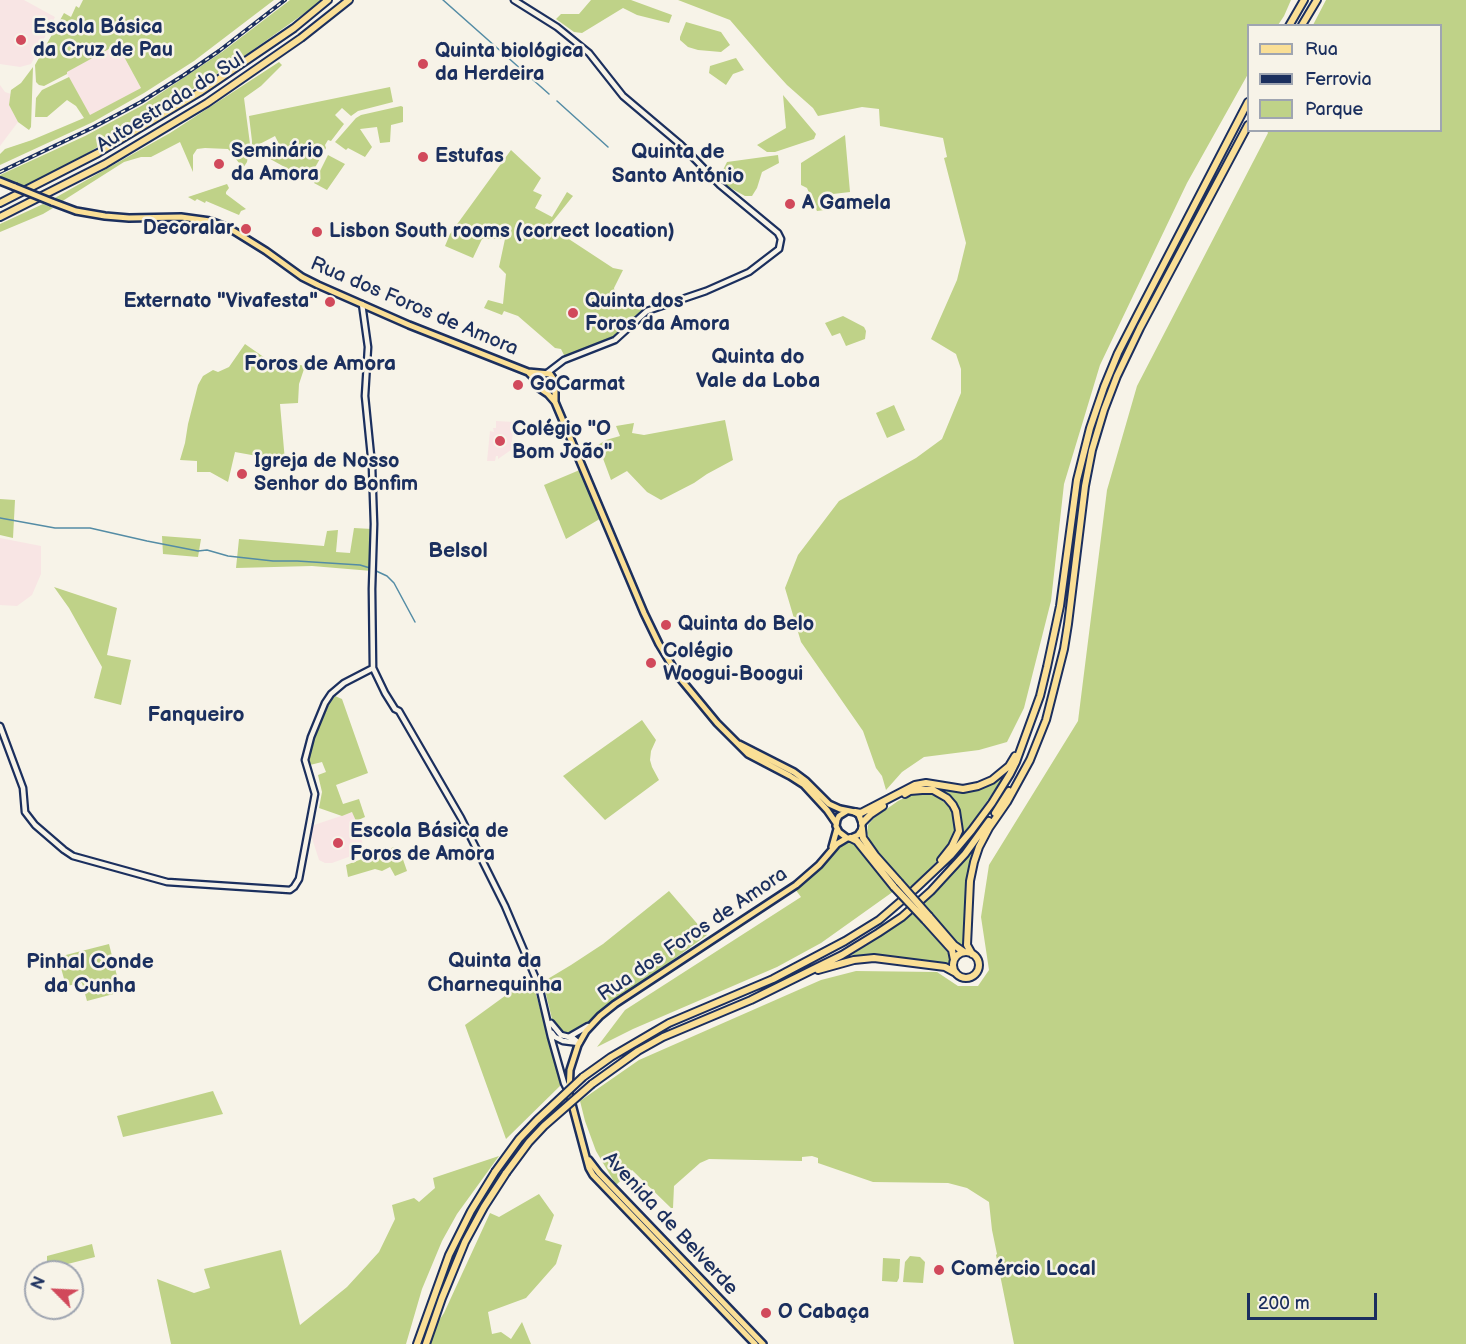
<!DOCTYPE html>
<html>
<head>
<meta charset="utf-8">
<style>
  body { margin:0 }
  #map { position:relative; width:1466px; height:1344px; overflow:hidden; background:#f7f3e8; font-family:"Balsamiq Sans",sans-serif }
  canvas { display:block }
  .legend { position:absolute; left:1247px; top:24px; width:195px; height:108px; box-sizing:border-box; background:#f7f3e8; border:2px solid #9fa5b1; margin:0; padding:8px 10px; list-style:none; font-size:18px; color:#1b2f5e }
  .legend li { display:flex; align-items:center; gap:12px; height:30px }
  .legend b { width:30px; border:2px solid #9fa5b1 }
  .north { position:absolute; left:24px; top:1260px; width:60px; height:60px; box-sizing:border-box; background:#f7f3e8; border:2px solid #9fa5b1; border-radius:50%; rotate:294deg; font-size:16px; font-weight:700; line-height:24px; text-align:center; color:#1b2f5e }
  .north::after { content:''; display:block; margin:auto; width:21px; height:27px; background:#d1495b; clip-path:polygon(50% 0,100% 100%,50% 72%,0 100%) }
  .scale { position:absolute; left:1247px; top:1293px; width:130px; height:27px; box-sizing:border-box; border:3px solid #1b2f5e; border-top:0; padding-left:8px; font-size:18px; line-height:21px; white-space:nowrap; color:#1b2f5e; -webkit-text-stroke:4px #f7f3e8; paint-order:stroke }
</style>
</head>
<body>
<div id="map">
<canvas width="1466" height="1344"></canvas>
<ul class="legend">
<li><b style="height:8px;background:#fadf96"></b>Rua</li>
<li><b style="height:8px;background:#1b2f5e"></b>Ferrovia</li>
<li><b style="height:16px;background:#bfd288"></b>Parque</li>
</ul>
<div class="north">N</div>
<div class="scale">200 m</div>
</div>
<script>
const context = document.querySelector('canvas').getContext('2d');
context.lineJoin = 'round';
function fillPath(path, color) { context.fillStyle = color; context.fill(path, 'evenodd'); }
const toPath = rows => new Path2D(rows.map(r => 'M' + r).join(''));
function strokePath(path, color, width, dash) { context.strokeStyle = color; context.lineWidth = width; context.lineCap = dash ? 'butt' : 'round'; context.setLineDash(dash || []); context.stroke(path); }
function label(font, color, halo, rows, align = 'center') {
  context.font = font + ' "Balsamiq Sans",sans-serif'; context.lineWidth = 5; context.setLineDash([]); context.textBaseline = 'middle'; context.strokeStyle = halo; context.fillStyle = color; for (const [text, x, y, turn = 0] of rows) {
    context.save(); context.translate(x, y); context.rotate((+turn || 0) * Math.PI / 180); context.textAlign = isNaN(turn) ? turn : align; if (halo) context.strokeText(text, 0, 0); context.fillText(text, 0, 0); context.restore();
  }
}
fillPath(toPath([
  [0,0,24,0,55,17,31,64,20,67,0,64],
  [109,49,122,53,141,88,90,116,66,72],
  [0,85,5,92,11,94,9,105,18,122,0,146],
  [496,421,514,422,511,450,498,459,498,456,496,456,495,461,487,461,490,431,494,432,493,428,496,428],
  [0,538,41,546,41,574,32,595,17,606,0,605],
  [353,812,365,851,332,863,325,863,319,860,311,835,314,825]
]), '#f8e5e4');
fillPath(toPath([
  [83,0,274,0,194,61,144,93,93,122,0,165,0,154,5,149,32,140,84,118,76,106,67,100,47,117,35,117,36,98,42,90,69,77,90,115,141,88,122,53,109,49,67,72,67,74,44,86,39,85,36,82,35,65,64,13,71,17,76,6,79,8],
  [290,0,323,0,236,62,125,131,67,165,25,187,0,177,0,175,85,136,143,105,222,52],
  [591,0,631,0,672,15,669,23,637,15,623,8,582,33,574,32,556,19,561,14,579,14],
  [678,0,1291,0,1284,16,1278,25,1248,26,1248,74,1187,183,1100,365,1064,484,1051,601,1024,708,1007,742,979,750,924,757,902,772,886,790,882,776,876,768,863,731,801,642,785,588,798,555,839,501,916,458,942,439,961,393,961,369,956,354,931,339,957,280,966,243,944,158,947,157,943,138,880,126,879,109,862,107,818,116,813,108,787,85,766,62,730,20],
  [1326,0,1466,0,1466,1344,1014,1344,996,1255,997,1254,992,1230,989,1202,967,1188,948,1183,873,1182,818,1163,818,1158,812,1156,802,1157,802,1161,709,1159,700,1163,674,1186,673,1208,671,1208,632,1170,616,1185,596,1151,585,1121,580,1101,639,1060,821,980,856,971,937,972,958,986,978,986,989,970,981,917,989,865,1078,721,1107,490,1137,386,1268,133,1267,131,1440,130,1440,26,1313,25],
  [686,22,721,32,730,45,721,52,698,50,688,47,680,40,680,37],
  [736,58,744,70,733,74,726,85,709,73,710,66],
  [279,62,282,65,261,86,244,98,250,144,247,162,243,168,228,149,205,148,197,149,193,155,193,172,180,142,151,157,141,157,124,162,61,202,53,199,170,133],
  [33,67,31,127,29,130,18,122,9,105,11,90,21,83],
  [390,87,393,102,358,111,351,116,342,108,335,115,344,124,331,141,328,140,325,145,326,148,308,180,263,155,279,144,275,136,252,148,252,141,249,116],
  [783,95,816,134,814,139,775,152,767,152,757,145,786,128],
  [401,106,403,107,403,122,391,125,390,142,380,143,377,127,360,129,372,147,365,157,348,148,346,150,335,142,356,118,361,115],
  [845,135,850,192,833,194,832,209,817,211,807,188,801,185,801,163],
  [511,150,541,178,533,191,542,195,535,208,552,217,567,192,573,196,549,226,613,268,623,270,614,288,616,298,620,300,628,297,643,307,641,311,613,337,569,355,564,355,561,349,555,348,518,316,504,311,502,315,484,308,488,300,503,304,506,274,499,267,505,239,482,239,473,258,445,246,450,234],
  [328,155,345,164,327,190,314,183],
  [778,155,779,163,762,172,757,188,752,196,745,196,727,186,719,178,727,162],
  [227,184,229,188,226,192,226,194,246,209,241,211,239,215,206,201,205,203,197,199,195,201,188,197],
  [43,204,53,208,43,214,0,232,0,224],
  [843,316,864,327,866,331,865,339,846,346,840,333,832,336,825,323],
  [245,344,265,358,305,366,299,384,298,403,280,404,285,461,235,452,228,482,210,472,197,472,197,461,180,460,185,443,188,424,198,385,203,376,213,370,218,372,229,367],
  [894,405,905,430,887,438,876,413],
  [725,420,733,460,707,474,694,483,661,500,647,492,627,471,611,480,598,445,606,440,620,436,616,426,634,423,632,433,644,435],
  [582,469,603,517,566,539,544,485],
  [0,499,15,500,13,538,0,535],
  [354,528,372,529,372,571,312,566,236,568,239,539,324,546,327,531,338,530,336,552,350,553],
  [162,536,201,539,198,557,163,554],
  [54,587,117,608,107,655,131,660,121,705,94,698,102,667,69,608],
  [335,696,342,699,368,773,336,785,343,804,359,799,365,817,356,821,352,812,342,816,319,808,322,792,318,775,326,772,322,762,310,765,308,758,310,748,329,704],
  [642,720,656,740,651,751,650,760,652,767,659,780,605,820,563,776],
  [1001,777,1002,779,977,816,962,836,961,835,961,819,958,811,952,799,946,794,939,790,940,789,959,791,980,788],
  [920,792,936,796,949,806,955,816,956,830,952,842,939,859,910,889,871,844,867,833,868,825,874,818,898,801,908,796],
  [848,842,857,846,894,891,821,943,777,967,633,1029,597,1047,625,1010,801,897,795,889,817,871,838,845],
  [394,847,399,848,407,871,395,876,390,867,382,871,375,869,348,877,346,865],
  [975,849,977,849,969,875,966,949,962,948,923,904,947,880],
  [669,891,707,935,573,1033,569,1035,563,1034,553,1023,544,986,546,980,571,965,603,944],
  [913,912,949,954,950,959,949,966,893,957,878,956,850,959,849,957],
  [109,944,121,992,87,1001,82,983,66,986,58,957],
  [531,977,562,1084,506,1139,465,1025],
  [213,1091,223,1114,123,1137,117,1116],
  [499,1156,457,1214,442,1241,422,1289,406,1344,171,1344,157,1279,194,1293,210,1288,204,1269,281,1250,300,1325,347,1287,379,1252,395,1219,392,1205,414,1198,419,1202,435,1188,433,1178],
  [539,1194,554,1215,545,1240,562,1245,556,1264,526,1298,488,1312,492,1334,501,1332,511,1339,522,1322,531,1344,430,1344,436,1325,444,1313,490,1213,499,1217],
  [92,1244,95,1257,52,1268,50,1268,47,1265,47,1256],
  [910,1256,920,1257,925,1262,923,1283,903,1282,905,1262],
  [883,1258,900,1259,899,1278,897,1282,882,1281]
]), '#bfd288');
strokePath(toPath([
  [443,0,549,94],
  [557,101,608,147],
  [0,518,55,528,90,528,147,541,198,551,207,550,228,556,273,561,297,561,360,565,370,568],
  [374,570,387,576,394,583,415,622]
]), '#548ca5', 1.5);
const minor = toPath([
  [514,0,557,27,589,53,623,96,681,145,720,185,778,233,781,239,779,249,749,272,706,291,647,311,615,340,564,360,547,373],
  [362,304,368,347,365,396,372,466,374,524,372,589,373,668,385,693,395,709,399,711,461,818,505,906,539,986,551,1037,564,1083,569,1093],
  [0,726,23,788,25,812,35,825,64,850,73,856,167,882,290,890,294,887,299,879,315,794,305,760,311,737,325,703,331,694,344,683,373,668],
  [551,1023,561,1035,573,1038,579,1043],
  [552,1033,555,1037,563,1041,579,1043],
  [569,1037,588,1026]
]);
const major = toPath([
  [0,181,15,187],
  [52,202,76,211,105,216,129,218,181,217,210,221,229,228,266,251,302,277,318,285,409,325,528,372,550,374,555,381,555,402],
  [529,373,533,377,539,388,548,394,555,402,644,613,659,644,679,677,717,723,748,754,790,776,804,785,827,810,836,823],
  [739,744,794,772,806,781,829,804,840,809,855,812,859,815,862,823,862,829,858,835,851,838,847,838,837,844,819,865,796,885,615,1004,600,1016,586,1031,578,1045,570,1070,569,1093,589,1168,593,1175,755,1344],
  [847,811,839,816,837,820,836,826,839,832,847,838],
  [832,847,837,829],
  [589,1160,599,1173,763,1344]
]);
const highway = toPath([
  [1302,25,1317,0],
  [1289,26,1304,0],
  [0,203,98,153,200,92,294,28,328,0],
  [0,217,105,164,207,103,301,38,349,0],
  [905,794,910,791,922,790,933,790,947,798,953,805,956,811,959,831,952,846,941,860],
  [855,812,861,813,915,785,926,783,963,789,978,786,992,780,1009,766,1015,756],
  [995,813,1009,791],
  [862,823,871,814,883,806],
  [862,829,863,838,875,855,899,882],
  [851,838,857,841,894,887],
  [929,916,954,945,964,952],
  [925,920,952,950,954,960],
  '953 965a13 13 0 1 1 26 0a13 13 0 1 1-26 0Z',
  [972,954,967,945,970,881,974,862,979,847,989,828,1007,802,1030,760,1046,720,1064,649,1068,624,1085,486,1092,450,1104,410,1117,376,1140,328,1248,125],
  [818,970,854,960,874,958,945,967,956,973],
  [583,1077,611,1057,669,1023,773,979,845,941,879,920,914,890,951,855,972,830,992,803,1010,774,1016,762,1040,696,1047,667,1060,606,1077,480,1090,428,1104,387,1118,353,1138,314,1248,102],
  [592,1084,638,1051,663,1037,751,1000,842,955,878,933,902,917,931,891,965,854,989,821],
  [417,1344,449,1255,471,1211,495,1172],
  [426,1344,442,1298,465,1242,484,1207,506,1173]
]);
strokePath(minor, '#1b2f5e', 9);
strokePath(major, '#1b2f5e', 10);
strokePath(highway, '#1b2f5e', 10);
strokePath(minor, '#f7f3e8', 4.5);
strokePath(major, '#fadf96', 5);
strokePath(highway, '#fadf96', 6);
const rail = toPath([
  [0,172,92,128,141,102,184,75,219,51,285,0]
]);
strokePath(rail, '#1b2f5e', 4);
strokePath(rail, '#f7f3e8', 1.5, [4.5]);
const majorBridge = toPath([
  [15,187,52,202]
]);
const highwayBridge = toPath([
  [899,882,929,916],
  [894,887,925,920],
  [495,1172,519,1139,537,1120,583,1077],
  [506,1173,529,1142,544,1126,592,1084]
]);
strokePath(majorBridge, '#1b2f5e', 10, []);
strokePath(highwayBridge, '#1b2f5e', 10, []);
strokePath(majorBridge, '#fadf96', 5);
strokePath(highwayBridge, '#fadf96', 6);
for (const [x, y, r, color] of [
  [21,40,6,"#d1495b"],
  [423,64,6,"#d1495b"],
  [423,157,6,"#d1495b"],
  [219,164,6,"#d1495b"],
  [790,204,6,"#d1495b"],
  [246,229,6,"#d1495b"],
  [317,232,6,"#d1495b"],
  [330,302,6,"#d1495b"],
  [573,313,6,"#d1495b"],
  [518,385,6,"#d1495b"],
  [500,441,6,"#d1495b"],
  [242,474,6,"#d1495b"],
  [666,625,6,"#d1495b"],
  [651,663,6,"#d1495b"],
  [338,843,6,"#d1495b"],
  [939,1270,6,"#d1495b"],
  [766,1313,6,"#d1495b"]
]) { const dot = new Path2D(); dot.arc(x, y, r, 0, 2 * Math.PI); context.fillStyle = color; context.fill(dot); strokePath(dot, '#f7f3e8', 2); }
label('bold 20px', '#1b2f5e', '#f7f3e8', [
  ["Escola Básica",33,28],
  ["da Cruz de Pau",33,51],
  ["Quinta biológica",435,52],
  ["da Herdeira",435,75],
  ["Seminário",231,152],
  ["da Amora",231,175],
  ["Estufas",435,157],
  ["A Gamela",802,204],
  ["Decoralar",234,229,"right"],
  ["Lisbon South rooms (correct location)",329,232],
  ["Externato \"Vivafesta\"",318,302,"right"],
  ["Quinta dos",585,302],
  ["Foros da Amora",585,325],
  ["GoCarmat",530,385],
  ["Colégio \"O",512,430],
  ["Bom João\"",512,453],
  ["Igreja de Nosso",254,462],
  ["Senhor do Bonfim",254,485],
  ["Quinta do Belo",678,625],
  ["Colégio",663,652],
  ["Woogui-Boogui",663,675],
  ["Escola Básica de",350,832],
  ["Foros de Amora",350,855],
  ["Comércio Local",951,1270],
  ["O Cabaça",778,1313]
], 'left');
label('20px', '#1b2f5e', '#f7f3e8', [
  ["Autoestrada do Sul",171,103,-32],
  ["Rua dos Foros de Amora",414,307,23],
  ["Rua dos Foros de Amora",693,935,-34],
  ["Avenida de Belverde",670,1224,47]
]);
label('bold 21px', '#1b2f5e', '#f7f3e8', [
  ["Quinta de",678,153],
  ["Santo António",678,177],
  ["Quinta do",758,358],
  ["Vale da Loba",758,382],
  ["Foros de Amora",320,365],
  ["Belsol",458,552],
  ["Fanqueiro",196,716],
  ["Quinta da",495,962],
  ["Charnequinha",495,986],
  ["Pinhal Conde",90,963],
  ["da Cunha",90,987]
]);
</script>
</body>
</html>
